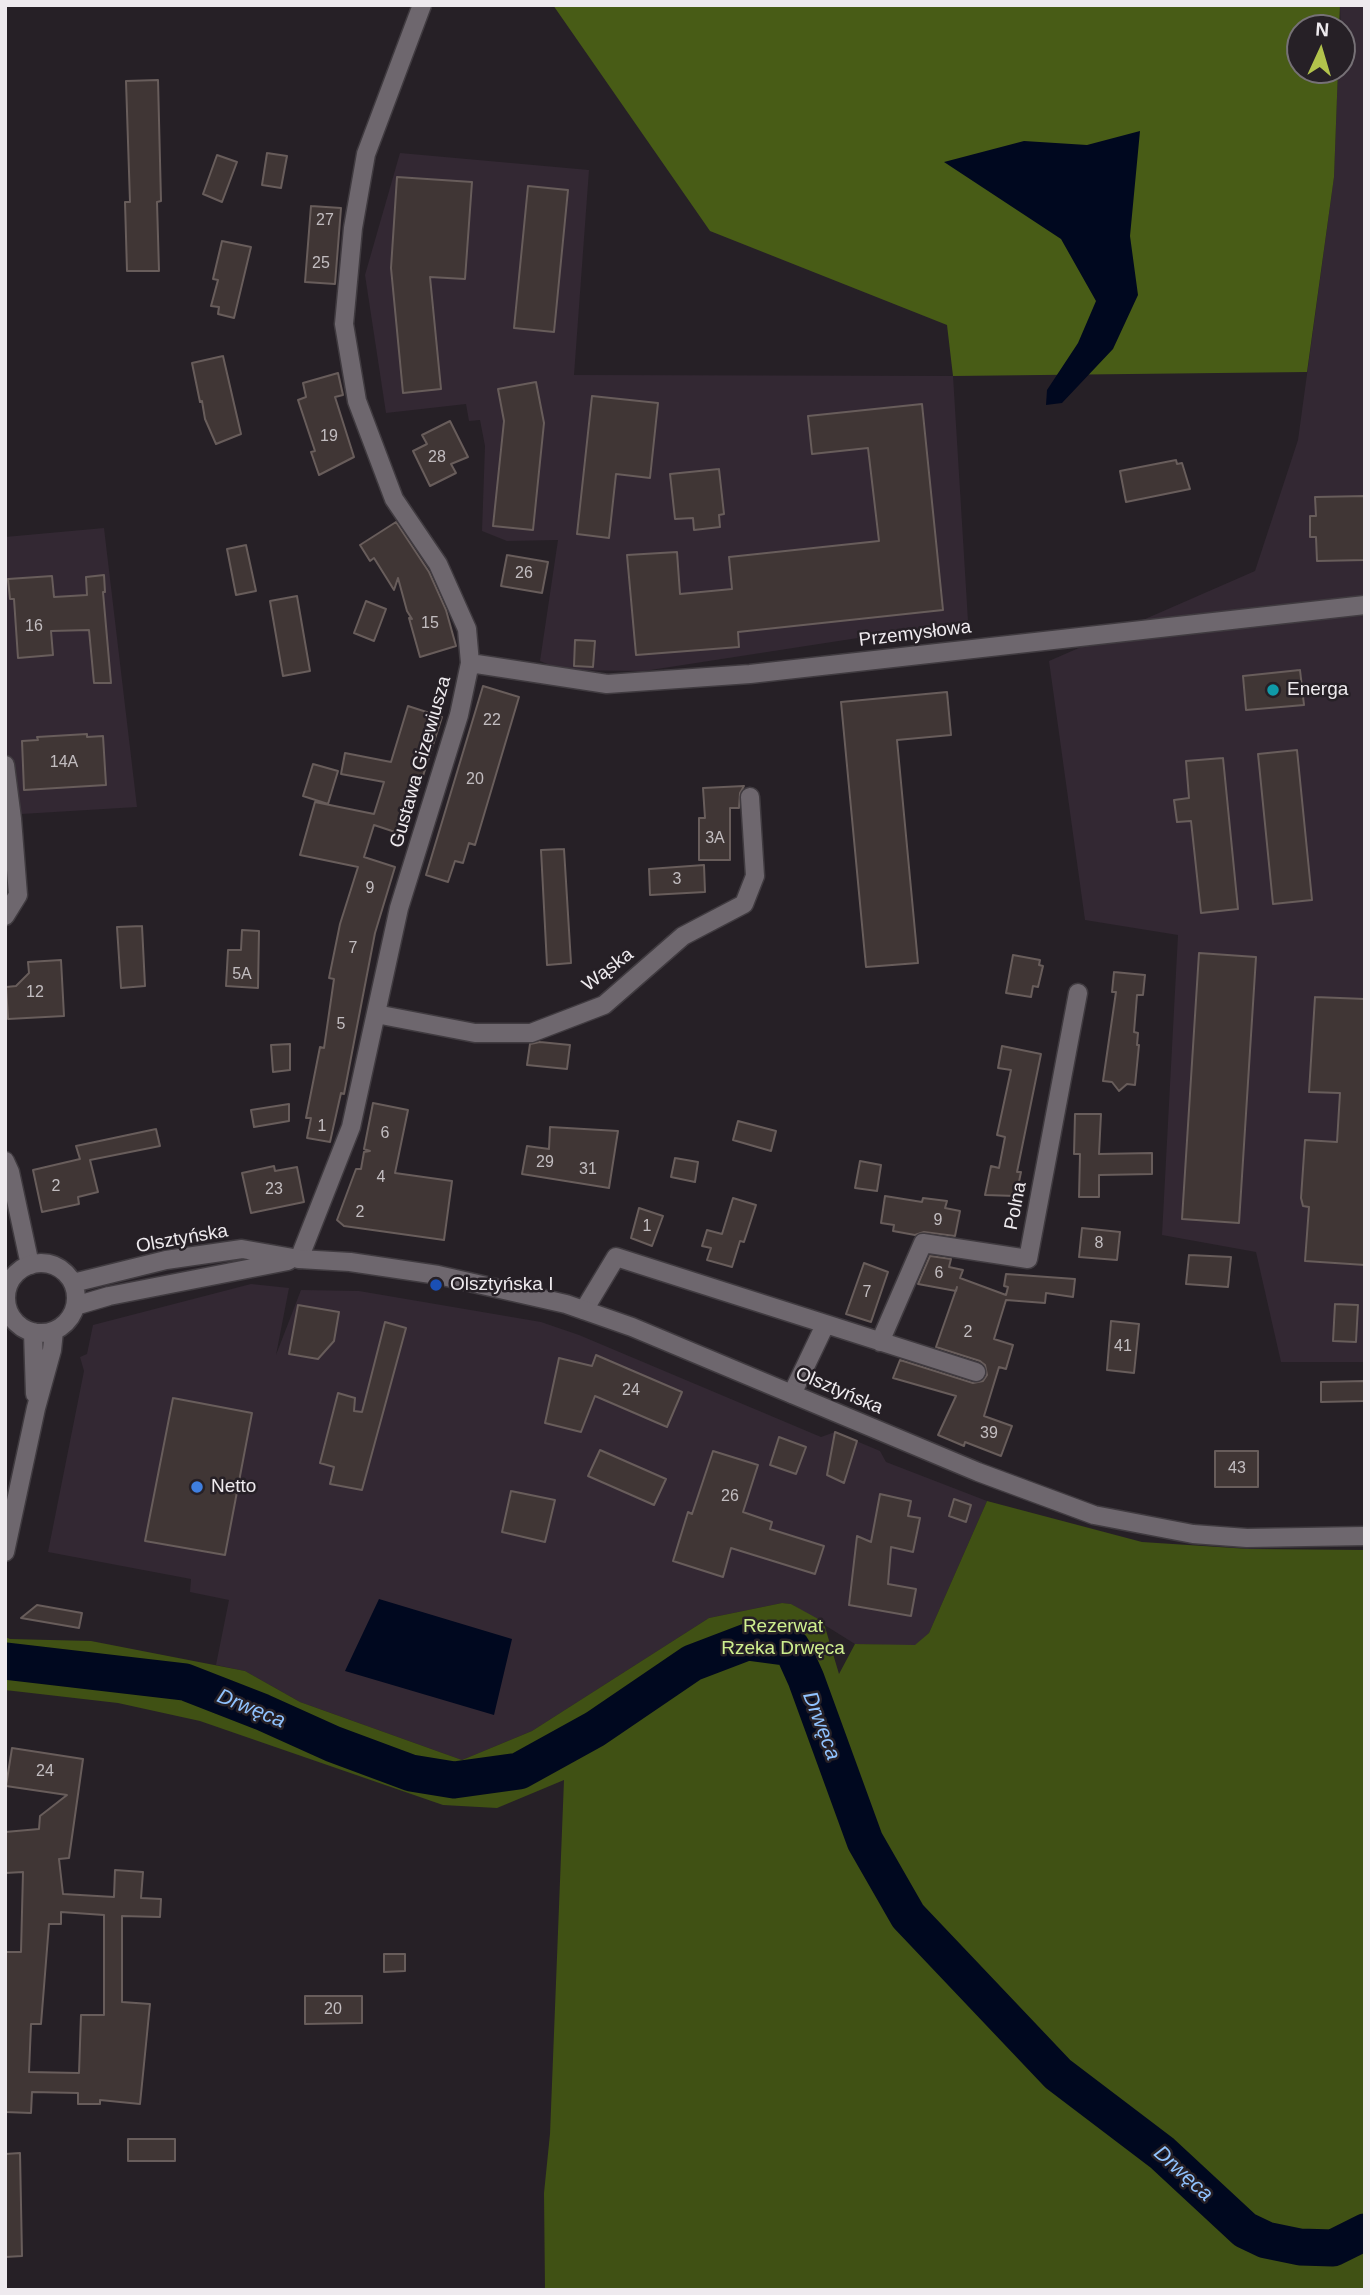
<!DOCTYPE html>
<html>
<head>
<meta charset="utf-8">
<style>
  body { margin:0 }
  #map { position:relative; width:1370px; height:2295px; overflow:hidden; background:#262026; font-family:Arial,sans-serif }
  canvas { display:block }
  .frame { position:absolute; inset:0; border:7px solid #eeeaee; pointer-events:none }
  .north { position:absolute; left:1286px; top:14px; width:70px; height:70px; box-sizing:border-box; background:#262026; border:2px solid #767176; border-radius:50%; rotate:4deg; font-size:19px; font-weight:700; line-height:28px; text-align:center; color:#eeeaee }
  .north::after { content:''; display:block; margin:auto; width:24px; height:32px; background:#b2c34c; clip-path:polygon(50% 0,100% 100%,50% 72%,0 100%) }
</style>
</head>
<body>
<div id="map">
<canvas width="1370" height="2295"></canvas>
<div class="frame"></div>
<div class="north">N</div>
</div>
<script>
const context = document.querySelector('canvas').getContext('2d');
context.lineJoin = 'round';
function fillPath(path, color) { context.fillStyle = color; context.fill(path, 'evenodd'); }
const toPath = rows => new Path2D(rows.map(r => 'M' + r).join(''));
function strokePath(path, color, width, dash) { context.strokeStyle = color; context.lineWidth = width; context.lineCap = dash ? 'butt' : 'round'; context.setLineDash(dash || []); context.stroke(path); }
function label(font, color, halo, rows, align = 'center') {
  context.font = font + ' Arial,sans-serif'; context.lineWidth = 5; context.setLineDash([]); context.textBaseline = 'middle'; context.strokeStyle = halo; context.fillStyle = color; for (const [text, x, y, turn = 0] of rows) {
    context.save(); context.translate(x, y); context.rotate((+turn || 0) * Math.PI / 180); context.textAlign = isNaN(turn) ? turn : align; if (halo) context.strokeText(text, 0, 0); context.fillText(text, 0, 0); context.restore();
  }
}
fillPath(toPath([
  [1340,5,1365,5,1365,1362,1281,1362,1256,1252,1162,1235,1178,935,1085,920,1049,661,1255,571,1298,440,1334,177,1338,70,1342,70],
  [400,153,589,170,574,375,953,376,968,621,644,671,562,670,540,661,558,540,507,541,482,531,485,446,480,420,469,421,466,404,386,413,365,275],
  [104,528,137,807,5,815,5,537],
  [251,1284,289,1288,276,1355,301,1290,359,1291,541,1322,579,1335,821,1437,835,1432,880,1451,886,1462,987,1501,929,1633,915,1646,855,1644,791,1604,782,1603,709,1618,532,1731,462,1760,300,1702,245,1671,216,1665,229,1600,190,1592,191,1579,48,1552,84,1371,80,1357,87,1354,93,1325]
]), '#332833');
fillPath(toPath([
  [987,1501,1142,1542,1249,1549,1365,1550,1365,2290,545,2290,544,2193,550,2134,564,1780,497,1808,443,1805,200,1721,118,1703,5,1690,5,1637,10,1639,91,1641,245,1671,300,1702,462,1760,532,1731,709,1618,782,1603,791,1604,820,1620,825,1627,839,1674,855,1644,915,1645,929,1633]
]), '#405114');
fillPath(toPath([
  [553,5,1340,5,1339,28,1300,28,1300,70,1338,70,1334,177,1307,372,953,376,947,325,710,231]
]), '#485c16');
fillPath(toPath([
  [1140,131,1130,236,1138,295,1113,349,1062,403,1046,405,1047,390,1078,343,1096,301,1061,239,944,162,1024,141,1087,145],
  [379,1599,512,1639,494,1715,345,1671]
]), '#00081f');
strokePath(toPath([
  [5,1661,185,1682,262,1712,333,1744,411,1773,454,1780,519,1771,595,1729,692,1663,747,1642,792,1648,806,1679,865,1841,908,1916,1058,2074,1162,2153,1245,2230,1266,2240,1300,2247,1333,2248,1365,2232]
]), '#00081f', 37);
const building = toPath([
  [158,80,161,201,157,202,159,271,127,271,125,202,130,202,126,81,158,80],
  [267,153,287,156,281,188,262,185,267,153],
  [217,155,237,162,222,202,203,194,217,155],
  [397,177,472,182,465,279,430,277,441,389,403,393,391,268,397,177],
  [528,186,568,190,554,332,514,328,528,186],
  [311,206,341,208,335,284,305,282,311,206],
  [222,241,251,247,234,318,218,314,219,307,211,306,218,280,213,279,222,241],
  [223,356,241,434,216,444,205,419,202,401,200,402,192,363,223,356],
  [338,373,343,395,335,397,354,457,319,475,311,452,315,451,298,400,306,397,303,383,338,373],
  [536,382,544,423,533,530,493,526,504,421,498,389,536,382],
  [592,396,658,403,650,478,616,474,609,538,577,534,592,396],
  [922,404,943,610,738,632,739,647,636,655,627,555,677,552,680,594,732,589,729,557,879,541,868,448,812,454,808,416,922,404],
  [450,421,468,457,451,464,456,473,430,486,413,451,427,444,422,435,450,421],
  [1176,460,1177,464,1182,463,1190,489,1126,502,1120,471,1176,460],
  [719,469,724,514,719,515,720,527,694,530,693,518,675,519,670,474,719,469],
  [1365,496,1365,560,1317,561,1316,537,1310,537,1310,516,1316,516,1315,497,1365,496],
  [396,522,429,572,446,610,456,646,420,657,409,618,412,619,407,611,398,578,394,590,374,558,370,561,360,545,396,522],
  [246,545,256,591,236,595,227,549,246,545],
  [507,555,548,562,542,593,501,586,507,555],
  [104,575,105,592,103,592,111,683,94,683,89,630,51,631,53,655,18,658,14,599,10,599,8,579,52,576,54,597,87,595,86,577,104,575],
  [297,596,310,671,283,676,270,601,297,596],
  [366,601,386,609,374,641,354,633,366,601],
  [575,640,595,641,593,667,574,666,575,640],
  [1300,670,1304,705,1246,710,1243,676,1300,670],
  [483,686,519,697,475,845,469,843,463,863,455,861,448,882,426,875,483,686],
  [947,692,951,735,897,740,918,963,866,967,841,702,947,692],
  [408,706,442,717,404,835,374,825,364,857,395,867,375,933,344,1094,341,1093,330,1142,307,1138,311,1118,306,1118,320,1047,324,1048,334,979,329,978,340,924,358,867,300,855,315,802,374,814,384,782,341,774,345,753,391,762,408,706],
  [87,734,87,737,103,736,106,785,24,790,22,741,38,740,37,737,87,734],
  [1297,750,1312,900,1273,904,1258,754,1297,750],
  [1223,758,1238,909,1201,913,1191,821,1177,822,1174,800,1189,798,1186,761,1223,758],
  [313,764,338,771,328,804,303,796,313,764],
  [744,786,740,793,739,808,730,808,730,860,699,860,699,818,705,818,703,788,744,786],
  [564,849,571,963,547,965,541,850,564,849],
  [704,865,705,892,650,895,649,869,704,865],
  [142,926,145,986,121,988,117,927,142,926],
  [242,930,259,931,258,988,226,986,228,950,241,950,242,930],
  [1199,953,1256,957,1239,1223,1182,1219,1199,953],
  [1013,955,1040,960,1039,965,1043,966,1038,987,1033,986,1031,997,1006,993,1013,955],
  [61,960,64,1016,8,1019,6,987,16,986,29,973,28,962,61,960],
  [1114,972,1145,975,1143,995,1137,995,1134,1032,1138,1033,1137,1045,1139,1045,1135,1085,1127,1084,1119,1091,1112,1082,1103,1081,1116,992,1112,992,1114,972],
  [1315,997,1365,999,1365,1265,1305,1261,1309,1207,1303,1206,1301,1198,1305,1140,1337,1142,1340,1093,1309,1092,1315,997],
  [540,1042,570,1045,567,1069,527,1065,530,1044,540,1042],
  [290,1044,290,1070,273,1072,271,1045,290,1044],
  [1002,1046,1041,1054,1017,1172,1021,1172,1016,1196,985,1195,991,1166,999,1168,1005,1137,997,1135,1011,1070,998,1068,1002,1046],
  [373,1103,408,1110,395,1173,452,1181,444,1240,344,1226,337,1220,356,1169,361,1169,364,1152,370,1151,364,1149,373,1103],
  [289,1104,289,1121,254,1127,251,1110,289,1104],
  [1075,1114,1101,1114,1099,1154,1152,1153,1152,1174,1099,1175,1099,1197,1079,1197,1080,1154,1074,1154,1075,1114],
  [738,1121,776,1131,771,1151,733,1140,738,1121],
  [550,1127,618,1131,609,1188,522,1174,527,1146,549,1149,550,1127],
  [156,1129,160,1146,90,1160,98,1192,78,1197,79,1204,42,1212,33,1170,80,1159,76,1146,156,1129],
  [675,1158,698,1162,695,1182,671,1177,675,1158],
  [860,1161,881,1165,877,1191,855,1188,860,1161],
  [274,1166,275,1171,297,1167,304,1202,251,1213,242,1173,274,1166],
  [885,1196,922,1202,923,1198,947,1201,945,1208,960,1211,955,1236,924,1232,915,1235,893,1231,894,1225,881,1223,885,1196],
  [733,1198,756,1205,744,1242,740,1241,732,1267,707,1260,711,1248,702,1246,707,1230,722,1234,733,1198],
  [639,1208,663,1216,652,1246,631,1238,639,1208],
  [1082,1228,1120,1232,1117,1260,1079,1257,1082,1228],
  [1189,1255,1231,1257,1228,1287,1186,1284,1189,1255],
  [930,1256,951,1259,949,1267,963,1270,960,1278,1006,1295,1008,1287,1004,1286,1006,1274,1075,1279,1073,1297,1046,1293,1045,1303,1006,1300,994,1339,1013,1345,1006,1369,999,1367,984,1416,1012,1426,1001,1456,965,1442,964,1446,938,1435,956,1396,893,1378,900,1360,973,1383,983,1381,987,1375,985,1365,980,1361,936,1347,957,1287,956,1291,918,1284,930,1256],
  [864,1263,888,1272,871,1322,846,1314,864,1263],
  [1335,1304,1358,1305,1356,1342,1333,1341,1335,1304],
  [298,1305,339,1312,334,1341,318,1359,289,1354,298,1305],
  [1111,1321,1139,1324,1134,1373,1107,1370,1111,1321],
  [385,1322,406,1328,362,1490,330,1484,334,1467,320,1463,338,1393,355,1398,354,1411,362,1412,385,1322],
  [596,1355,682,1392,667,1427,595,1396,581,1432,545,1423,559,1358,592,1366,596,1355],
  [1365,1381,1365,1401,1321,1402,1321,1382,1365,1381],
  [173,1398,252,1413,225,1555,145,1541,173,1398],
  [835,1432,857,1441,844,1483,827,1475,835,1432],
  [779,1437,806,1447,796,1474,770,1465,779,1437],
  [600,1450,666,1479,654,1505,588,1476,600,1450],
  [713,1451,758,1465,743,1512,772,1522,770,1529,824,1546,815,1574,731,1548,723,1577,673,1561,688,1512,692,1514,713,1451],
  [1215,1451,1258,1451,1258,1487,1215,1487,1215,1451],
  [511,1491,555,1500,545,1542,502,1532,511,1491],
  [880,1494,911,1501,908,1516,920,1518,913,1552,891,1547,888,1584,916,1589,911,1616,849,1605,857,1536,871,1542,880,1494],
  [954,1499,971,1505,966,1522,949,1516,954,1499],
  [37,1605,82,1613,79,1628,21,1618,37,1605],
  [12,1748,83,1759,69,1858,59,1859,63,1894,114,1897,115,1870,143,1872,141,1898,161,1899,160,1917,122,1916,122,2002,150,2004,140,2104,100,2100,100,2104,78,2104,78,2093,32,2092,31,2113,5,2112,5,1952,21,1952,23,1872,5,1873,5,1832,39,1829,40,1816,67,1795,6,1786,12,1748],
  [61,1912,104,1915,104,2015,81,2015,79,2073,29,2072,31,2024,41,2024,49,1924,61,1924,61,1912],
  [384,1954,405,1954,405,1971,384,1972,384,1954],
  [305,1996,362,1996,362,2023,305,2024,305,1996],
  [128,2139,175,2139,175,2161,128,2161,128,2139],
  [20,2153,22,2256,5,2257,5,2154,20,2153]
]);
fillPath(building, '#403635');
strokePath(building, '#685d5b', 2);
const street = toPath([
  [470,663,607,684,750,674,1365,605],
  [5,765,12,819,5,820],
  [5,916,18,895,12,819],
  [376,1014,475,1033,531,1033,604,1005,683,936,744,904,755,876,750,797],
  [5,1161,10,1172,30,1265],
  [299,1259,351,1127,399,908,459,715,470,663,467,629,438,564,394,499,357,401,344,324,353,228,366,154,422,5],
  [584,1310,616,1257,976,1372],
  [880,1342,923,1243,1028,1259,1078,993],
  [792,1394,825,1325]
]);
const secondary = toPath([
  '6 1298a35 35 0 1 1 70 0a35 35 0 1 1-70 0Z',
  [73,1283,166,1260,242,1249,299,1259,350,1262,438,1275,566,1304,632,1327,978,1472,1094,1515,1193,1534,1247,1538,1365,1536],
  [75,1306,109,1296,288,1261],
  [33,1332,35,1394],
  [5,1552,36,1408,52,1350,54,1331]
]);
strokePath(street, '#403b40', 21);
strokePath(secondary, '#403b40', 21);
strokePath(street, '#6e676e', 18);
strokePath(secondary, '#6e676e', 18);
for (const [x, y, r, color] of [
  [1273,690,7,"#0f9aa8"],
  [436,1285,7,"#1a4fb4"],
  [197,1487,7,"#3f7fe0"]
]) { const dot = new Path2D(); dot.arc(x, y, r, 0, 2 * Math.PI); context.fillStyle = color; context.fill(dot); strokePath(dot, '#262026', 2.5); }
label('16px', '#c2bdc0', null, [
  ["27",325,221],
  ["25",321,264],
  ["19",329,437],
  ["28",437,458],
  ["26",524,574],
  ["15",430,624],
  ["16",34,627],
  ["22",492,721],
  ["14A",64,763],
  ["20",475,780],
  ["3A",715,839],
  ["3",677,880],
  ["9",370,889],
  ["7",353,949],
  ["5A",242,975],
  ["12",35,993],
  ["5",341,1025],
  ["1",322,1127],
  ["6",385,1134],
  ["29",545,1163],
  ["31",588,1170],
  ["4",381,1178],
  ["2",56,1187],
  ["23",274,1190],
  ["2",360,1213],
  ["9",938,1221],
  ["1",647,1227],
  ["8",1099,1244],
  ["6",939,1274],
  ["7",867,1293],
  ["2",968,1333],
  ["41",1123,1347],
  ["24",631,1391],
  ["39",989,1434],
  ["43",1237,1469],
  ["26",730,1497],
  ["24",45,1772],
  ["20",333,2010]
]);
label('19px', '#eeeaee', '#262026', [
  ["Przemysłowa",915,634,-7],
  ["Gustawa Gizewiusza",421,762,-74],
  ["Wąska",608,970,-37],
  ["Polna",1016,1206,-79],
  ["Olsztyńska",182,1239,-10],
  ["Olsztyńska",839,1391,23]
]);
label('19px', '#eeeaee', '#262026', [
  ["Energa",1287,690],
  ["Olsztyńska I",450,1285],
  ["Netto",211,1487]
], 'left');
label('19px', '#cfef8f', '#262026', [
  ["Rezerwat",783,1627],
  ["Rzeka Drwęca",783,1649]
]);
label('italic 21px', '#90c2fe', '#262026', [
  ["Drwęca",251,1709,22],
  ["Drwęca",821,1726,69],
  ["Drwęca",1183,2174,42]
]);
</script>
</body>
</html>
